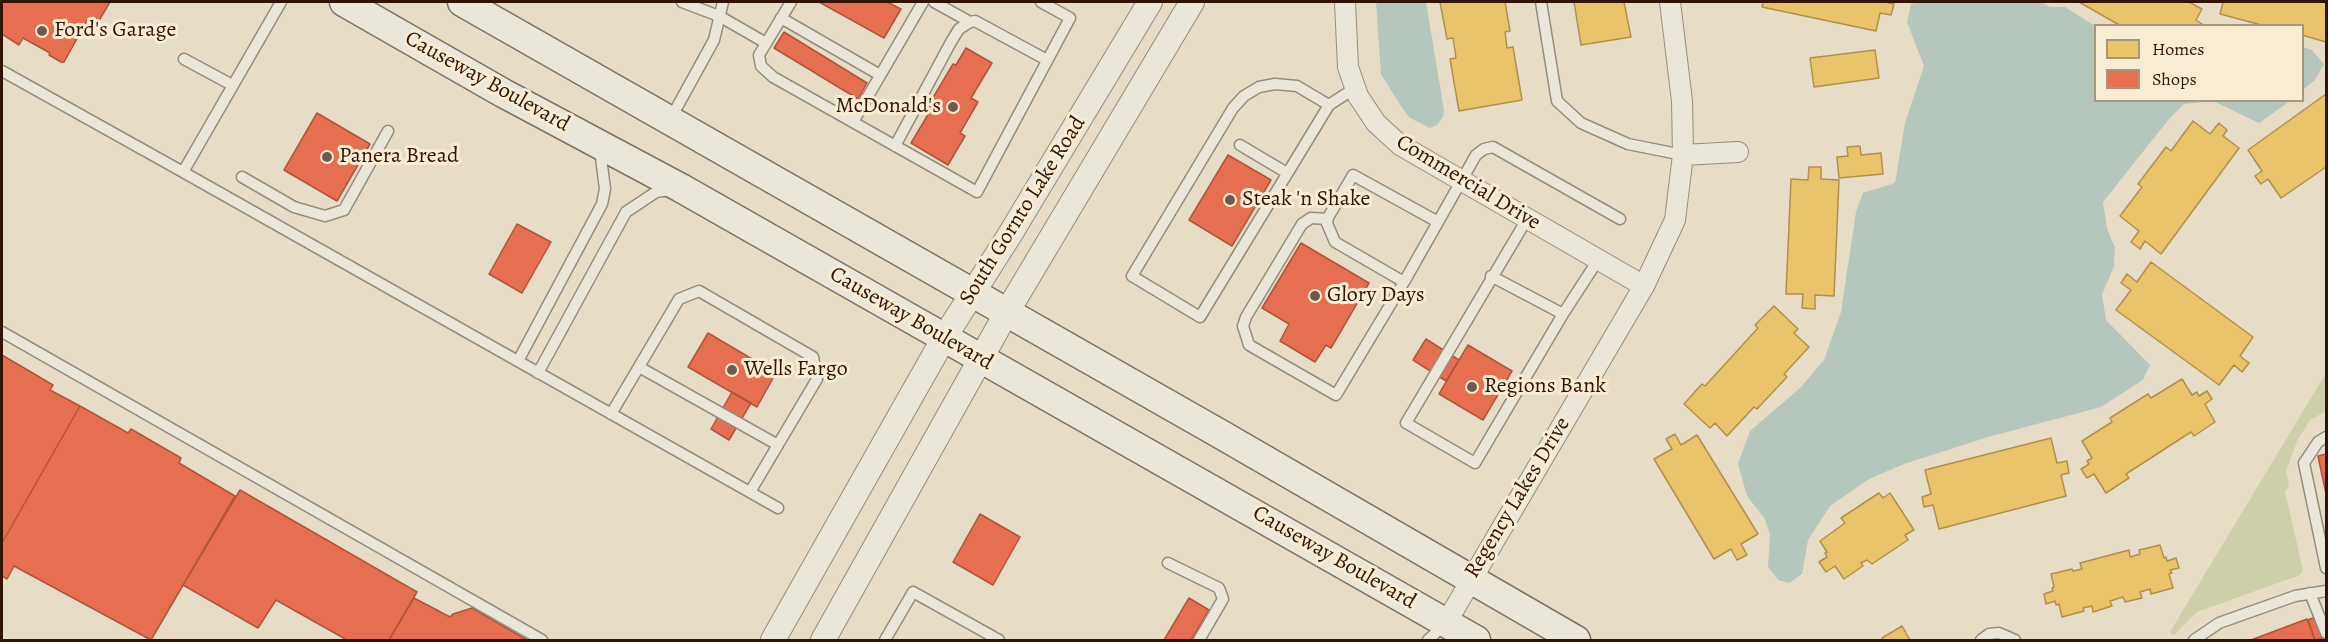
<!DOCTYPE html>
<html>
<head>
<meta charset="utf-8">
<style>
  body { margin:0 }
  #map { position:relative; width:2328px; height:642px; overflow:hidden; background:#e7ddc6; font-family:Alegreya,serif }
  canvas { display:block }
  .frame { position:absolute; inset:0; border:3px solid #311406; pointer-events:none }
  .legend { position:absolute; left:2094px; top:24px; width:210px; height:78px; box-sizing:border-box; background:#f8edd2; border:2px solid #a89680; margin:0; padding:8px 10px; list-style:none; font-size:18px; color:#311406 }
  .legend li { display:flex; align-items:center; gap:12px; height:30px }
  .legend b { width:30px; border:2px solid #a89680 }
</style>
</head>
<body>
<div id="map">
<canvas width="2328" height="642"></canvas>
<div class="frame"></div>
<ul class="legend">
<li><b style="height:16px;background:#e9c46a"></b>Homes</li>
<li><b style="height:16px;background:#e76f51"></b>Shops</li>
</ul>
</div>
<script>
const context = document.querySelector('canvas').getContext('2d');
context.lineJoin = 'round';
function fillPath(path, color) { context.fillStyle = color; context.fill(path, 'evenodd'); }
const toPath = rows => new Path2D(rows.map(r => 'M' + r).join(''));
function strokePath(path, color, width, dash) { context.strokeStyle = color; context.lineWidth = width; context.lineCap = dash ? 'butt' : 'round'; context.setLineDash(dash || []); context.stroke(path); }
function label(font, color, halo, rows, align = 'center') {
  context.font = font + ' Alegreya,serif'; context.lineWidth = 6; context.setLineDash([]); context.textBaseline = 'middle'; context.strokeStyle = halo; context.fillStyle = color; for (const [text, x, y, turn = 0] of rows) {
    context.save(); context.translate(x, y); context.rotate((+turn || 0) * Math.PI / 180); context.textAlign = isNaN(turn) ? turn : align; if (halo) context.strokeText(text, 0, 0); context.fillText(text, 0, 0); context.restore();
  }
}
fillPath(toPath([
  [2326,373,2326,411,2310,420,2297,441,2286,471,2289,486,2285,492,2303,570,2300,575,2197,612,2174,635,2170,632]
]), '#cdcfa9');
fillPath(toPath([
  [1376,2,1426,2,1444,110,1443,117,1437,125,1430,128,1410,118,1402,108,1381,74],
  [1919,2,2041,2,2050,7,2065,7,2095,26,2096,100,2290,101,2259,123,2213,101,2184,104,2169,119,2103,202,2107,228,2115,248,2114,266,2102,295,2106,320,2150,365,2143,380,2101,407,1988,437,1904,464,1869,479,1830,506,1808,540,1802,574,1789,583,1778,580,1768,567,1770,535,1765,519,1747,496,1738,464,1750,431,1800,388,1824,360,1841,312,1856,212,1863,193,1895,183,1905,123,1924,66,1907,22,1911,4],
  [2303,47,2312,50,2324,64,2315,80,2303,90]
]), '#b5c6bd');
const homes = toPath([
  [1440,2,1505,2,1510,31,1505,32,1507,48,1513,47,1522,100,1459,111,1450,59,1456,58,1453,38,1447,39,1440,2],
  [1574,2,1624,2,1631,37,1581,45,1574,2],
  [1763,2,1885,2,1894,4,1891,15,1880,13,1876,31,1762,7,1763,2],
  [2079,2,2189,2,2202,9,2196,20,2202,24,2201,26,2121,26,2079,2],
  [2223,2,2326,2,2326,42,2302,35,2302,26,2265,26,2220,14,2223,2],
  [1875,50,1879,78,1814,87,1810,58,1875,50],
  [2326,94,2326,167,2281,198,2268,179,2261,184,2255,176,2262,171,2248,150,2326,94],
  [2193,121,2210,134,2219,123,2227,130,2223,136,2239,148,2161,254,2145,241,2140,249,2131,242,2139,231,2120,216,2142,187,2138,184,2166,147,2171,151,2193,121],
  [1860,146,1861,155,1881,153,1883,174,1839,178,1837,157,1848,156,1847,147,1860,146],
  [1809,167,1821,167,1821,179,1839,180,1834,296,1815,295,1815,309,1802,308,1803,294,1786,294,1791,179,1808,180,1809,167],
  [2151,262,2253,337,2240,356,2249,363,2242,372,2234,365,2219,385,2116,310,2131,290,2121,283,2127,274,2137,282,2151,262],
  [1774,306,1798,329,1794,333,1809,347,1784,374,1787,377,1757,409,1754,407,1727,436,1715,423,1710,428,1684,404,1702,384,1705,386,1758,328,1755,325,1774,306],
  [2182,379,2192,395,2197,392,2199,396,2207,391,2212,399,2205,404,2215,422,2194,436,2191,432,2126,474,2129,478,2106,493,2094,474,2087,478,2081,469,2089,464,2087,461,2092,458,2082,441,2112,422,2110,418,2148,394,2151,398,2182,379],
  [1675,434,1681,445,1697,435,1758,534,1741,544,1747,555,1737,560,1731,549,1714,559,1654,459,1672,449,1666,439,1675,434],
  [2051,438,2057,463,2067,461,2069,473,2061,475,2066,496,1939,529,1933,505,1924,507,1922,497,1931,494,1925,470,2051,438],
  [1879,493,1883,498,1890,493,1914,530,1905,535,1908,540,1872,564,1867,560,1861,563,1863,566,1844,579,1835,566,1826,572,1819,562,1827,557,1825,553,1827,552,1820,541,1845,523,1841,518,1879,493],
  [2160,545,2164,558,2166,557,2167,561,2176,558,2179,568,2170,570,2172,573,2169,574,2173,588,2151,594,2150,589,2140,592,2142,598,2125,602,2123,597,2110,601,2112,606,2093,612,2092,606,2083,608,2084,611,2062,617,2059,604,2056,605,2055,601,2046,604,2044,594,2053,591,2052,588,2054,587,2051,574,2072,569,2073,571,2082,569,2080,563,2129,550,2130,557,2140,554,2139,550,2160,545],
  [1902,626,1910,640,1883,640,1882,638,1902,626]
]);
fillPath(homes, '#e9c46a');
strokePath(homes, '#b28f4c', 1.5);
const shops = toPath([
  [2,2,110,2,97,24,88,19,64,62,61,62,49,55,50,53,23,38,19,45,2,34,2,2],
  [819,2,887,2,901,9,884,38,819,2],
  [784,32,867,83,858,99,774,48,784,32],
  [966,48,992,63,971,98,978,102,960,133,965,136,948,165,911,143,932,108,928,106,953,64,956,65,966,48],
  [317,113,370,144,337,201,284,170,317,113],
  [1228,155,1271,180,1232,246,1189,220,1228,155],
  [517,224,551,242,522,293,489,274,517,224],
  [1301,243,1369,283,1331,348,1326,345,1315,362,1280,341,1289,324,1262,308,1301,243],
  [708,333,776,373,757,407,688,367,708,333],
  [1426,339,1459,360,1446,381,1413,360,1426,339],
  [1468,345,1512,371,1483,420,1439,394,1468,345],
  [2,355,53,385,50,390,80,406,2,543,2,355],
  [732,392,751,403,729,440,711,429,732,392],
  [80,406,128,433,131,429,181,458,179,463,235,496,151,640,14,566,7,579,2,576,2,543,80,406],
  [2326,454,2326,494,2318,456,2326,454],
  [240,490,417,592,389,640,347,640,276,600,258,628,183,585,240,490],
  [980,514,1020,537,993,585,953,562,980,514],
  [414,598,450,617,453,614,472,608,527,640,389,640,414,598],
  [1189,598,1209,610,1191,640,1164,640,1189,598],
  [2326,613,2326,637,2315,640,2308,620,2326,613],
  [2307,619,2315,640,2251,640,2307,619]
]);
fillPath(shops, '#e76f51');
strokePath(shops, '#b0543a', 1.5);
const service = toPath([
  [682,2,719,16,766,43],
  [791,2,759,55,761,66,773,77,977,192,1070,18,1041,2],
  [934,2,970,22],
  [1541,2,1557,101,1581,123,1628,144,1683,155],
  [781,18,880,75],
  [184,59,232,85],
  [2,71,183,172,281,2],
  [1329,105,1200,317,1132,276,1233,108,1244,96,1259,87,1275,84,1297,86,1329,105,1355,88],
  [671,118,714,40,723,2],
  [853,122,923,2],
  [1240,145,1287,173],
  [895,146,951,42,959,29,970,22,975,21,1047,60],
  [183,172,778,508],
  [242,177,294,207,325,216,344,210,388,131],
  [1328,219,1311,218,1302,224,1246,317,1243,326,1249,345,1336,395,1404,282,1476,155,1484,149,1493,147,1620,219],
  [1527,219,1406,423,1475,463,1563,314,1598,260],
  [1491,276,1563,314],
  [1404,282,1335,242,1326,221,1353,175,1438,222],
  [2,332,542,640],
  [518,361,602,204,605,189,600,150],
  [639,367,778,445],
  [538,373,626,212,656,192,670,190],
  [611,414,679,299,699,291,813,357,817,379,750,492],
  [2326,437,2318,442,2304,463,2326,568],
  [1168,563,1219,588,1223,599,1199,640],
  [2310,593,2326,633],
  [885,640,913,592,999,640],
  [1428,640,1444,625],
  [1981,640,1989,634,1999,633,2015,640],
  [2194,640,2219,623,2295,596,2326,591]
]);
const minor = toPath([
  [1345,2,1348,67,1358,96,1376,123,1400,145,1644,286],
  [1683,155,1738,152],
  [1446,623,1644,286,1675,220,1683,155,1682,101,1670,2]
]);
const tertiary = toPath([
  [773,640,944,338,1009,236,1150,2],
  [823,640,1007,312,1192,2]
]);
const secondary = toPath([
  [344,2,503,93,681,188,1476,640],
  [462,2,1222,435,1576,640]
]);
strokePath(service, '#968c7d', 13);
strokePath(minor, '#968c7d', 22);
strokePath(tertiary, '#968c7d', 26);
strokePath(secondary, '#7b7164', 31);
strokePath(service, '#ebe6da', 10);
strokePath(minor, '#ebe6da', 20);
strokePath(tertiary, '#ebe6da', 24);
strokePath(secondary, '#ebe6da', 28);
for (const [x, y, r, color] of [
  [42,31,6,"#715a49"],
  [953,107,6,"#715a49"],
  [327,157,6,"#715a49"],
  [1230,200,6,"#715a49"],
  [1315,296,6,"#715a49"],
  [732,370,6,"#715a49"],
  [1472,387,6,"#715a49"]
]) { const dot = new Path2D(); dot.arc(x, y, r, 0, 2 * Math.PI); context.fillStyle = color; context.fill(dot); strokePath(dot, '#f8edd2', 2); }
label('22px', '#311406', '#f8edd2', [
  ["Ford's Garage",54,31],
  ["McDonald's",941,107,"right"],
  ["Panera Bread",339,157],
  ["Steak 'n Shake",1242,200],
  ["Glory Days",1327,296],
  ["Wells Fargo",744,370],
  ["Regions Bank",1484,387]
], 'left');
label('22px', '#311406', '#f8edd2', [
  ["Causeway Boulevard",487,82,29],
  ["Commercial Drive",1468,183,31],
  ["South Gornto Lake Road",1023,211,-58],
  ["Causeway Boulevard",911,319,30],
  ["Regency Lakes Drive",1518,498,-59],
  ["Causeway Boulevard",1334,558,30]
]);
</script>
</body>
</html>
